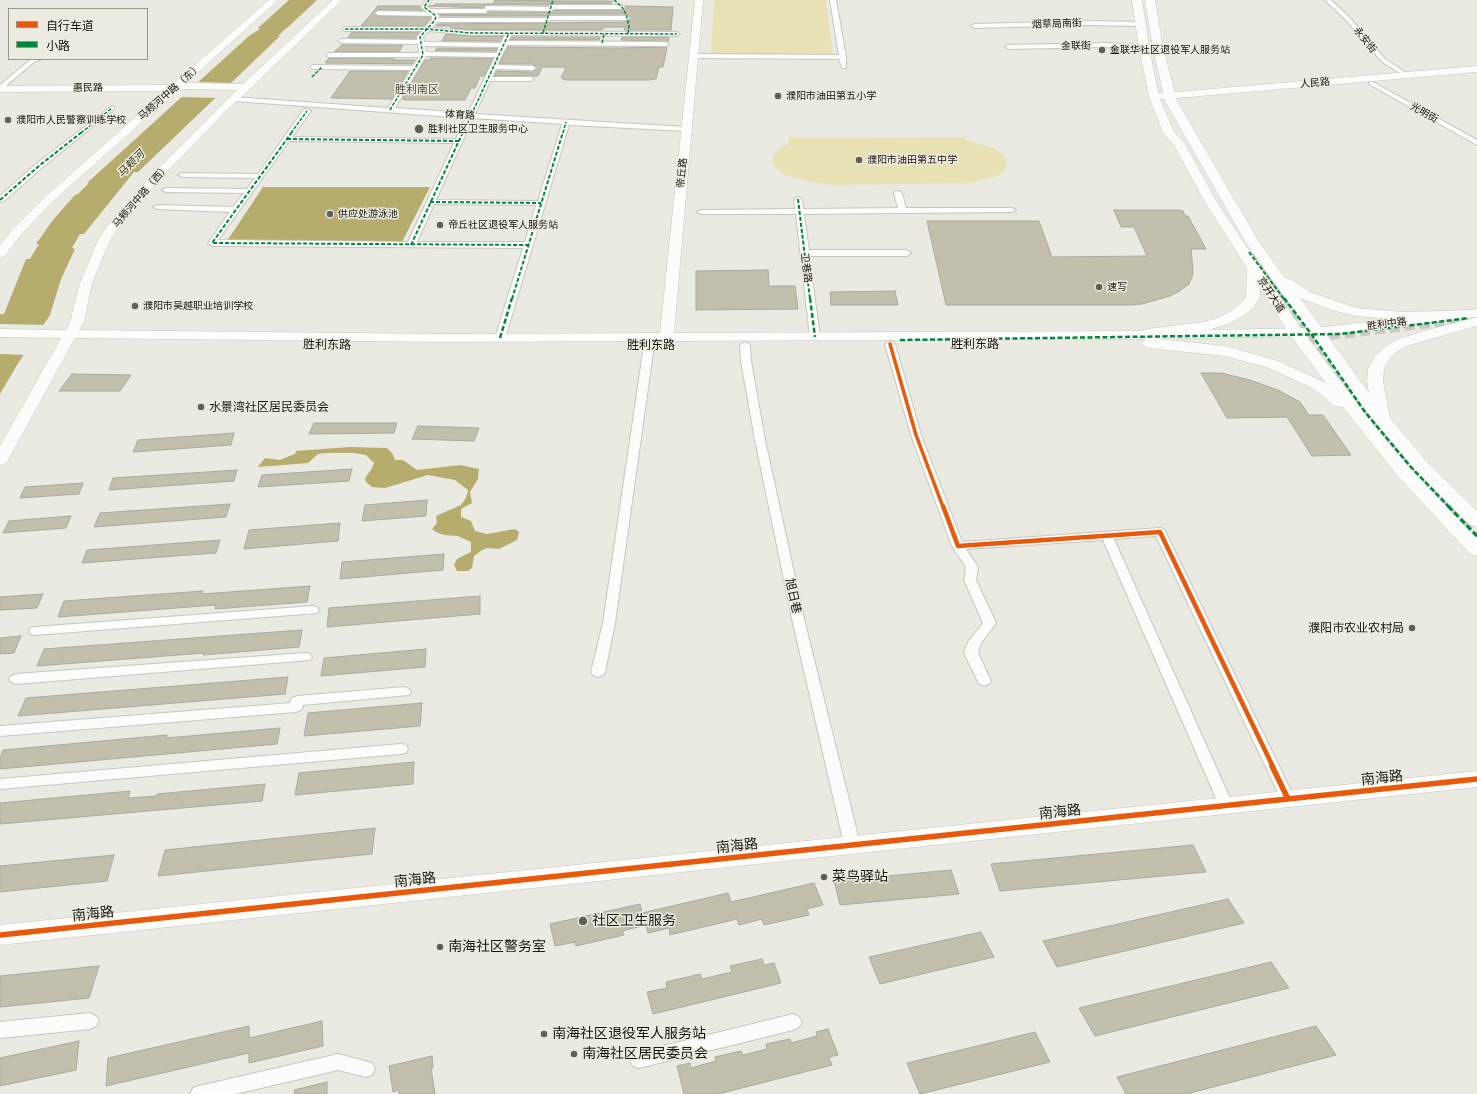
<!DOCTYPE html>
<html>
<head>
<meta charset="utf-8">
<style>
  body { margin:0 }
  #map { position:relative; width:1477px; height:1094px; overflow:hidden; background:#eae9e2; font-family:Quicksand,"Noto Sans SC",sans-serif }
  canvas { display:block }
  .legend { position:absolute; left:8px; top:8px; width:140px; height:52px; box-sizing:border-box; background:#edebdf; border:1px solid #97958d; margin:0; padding:5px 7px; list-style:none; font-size:12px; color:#161511 }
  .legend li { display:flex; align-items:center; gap:8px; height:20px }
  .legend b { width:20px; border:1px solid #97958d }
</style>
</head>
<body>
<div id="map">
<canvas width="1477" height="1094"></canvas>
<ul class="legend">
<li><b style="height:5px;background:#e8590c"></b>自行车道</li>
<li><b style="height:5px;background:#00873e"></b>小路</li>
</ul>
</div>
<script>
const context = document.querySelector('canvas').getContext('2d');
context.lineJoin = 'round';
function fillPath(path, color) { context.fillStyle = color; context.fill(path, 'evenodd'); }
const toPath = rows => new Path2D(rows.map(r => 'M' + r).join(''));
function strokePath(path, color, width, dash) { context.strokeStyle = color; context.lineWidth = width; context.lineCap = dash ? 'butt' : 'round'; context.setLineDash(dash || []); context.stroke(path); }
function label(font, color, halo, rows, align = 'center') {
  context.font = font + ' Quicksand,"Noto Sans SC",sans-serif'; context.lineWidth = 3; context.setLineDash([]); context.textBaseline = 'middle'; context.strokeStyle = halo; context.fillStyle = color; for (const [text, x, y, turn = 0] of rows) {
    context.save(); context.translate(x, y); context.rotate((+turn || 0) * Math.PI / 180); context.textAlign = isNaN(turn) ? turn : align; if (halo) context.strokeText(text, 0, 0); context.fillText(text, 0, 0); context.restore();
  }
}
fillPath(toPath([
  [714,0,826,0,833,55,711,54],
  [965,137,966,140,994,148,1003,155,1007,162,1005,169,998,176,970,183,836,185,816,183,785,175,777,169,772,163,774,155,779,149,789,144,788,138]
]), '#e7e1b3');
fillPath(toPath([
  [289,0,317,0,287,28,285,29,278,36,280,36,138,172,134,172,84,234,80,234,72,248,75,249,61,279,50,315,17,365,0,394,0,314,4,314,26,259,30,259,39,244,36,244,53,220,75,195,78,194,89,183,87,183,249,36,260,29,258,28],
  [263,187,430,187,402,242,227,241],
  [350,447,387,448,392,453,395,460,403,460,417,470,460,465,479,469,478,479,470,492,472,503,461,509,461,517,471,521,475,531,487,534,515,529,519,532,517,540,499,549,487,548,482,550,474,556,472,568,468,571,457,571,454,565,457,559,471,552,471,542,458,536,444,535,436,532,432,529,437,523,436,516,461,505,466,498,468,490,455,480,428,475,385,488,372,487,366,482,365,478,371,470,374,463,366,455,353,453,326,453,318,454,308,463,258,467,265,458,280,460,295,454,296,451]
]), '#b5ac6e');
fillPath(toPath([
  [195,82,233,83,218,98,179,97],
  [0,324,46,325,26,355,0,354]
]), '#eae9e2');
const building = toPath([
  [495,0,566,1,612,1,611,4,551,4,548,5,487,4,484,8,429,6,434,6,435,4,493,4,495,0],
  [378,6,420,6,423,10,378,10,374,13,378,16,430,17,430,19,424,26,361,26,378,6],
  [626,6,673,7,671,30,624,30,625,27,604,27,602,30,472,30,450,28,451,26,436,26,438,24,627,22,631,18,627,14,549,14,546,16,440,16,440,14,485,14,488,12,551,12,554,10,622,10,626,6],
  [355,32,419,32,416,38,348,38,351,33,355,32],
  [446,34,472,36,503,36,500,41,442,41,446,34],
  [512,37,600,37,599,40,510,40,512,37],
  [622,37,669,37,668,42,621,40,622,37],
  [342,45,403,45,399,52,334,52,342,45],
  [508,47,619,48,667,47,663,67,659,67,656,79,649,80,566,80,561,78,566,67,542,67,538,76,494,76,497,71,533,72,537,68,533,64,499,64,508,47],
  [437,48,497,48,496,51,435,51,437,48],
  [329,58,394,58,393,60,415,60,412,64,325,63,329,58],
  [431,58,493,58,484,76,480,76,475,88,471,88,465,100,404,100,405,99,402,99,425,60,429,60,431,58],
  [350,71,408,71,392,99,331,98,350,71],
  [1114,210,1180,210,1183,211,1185,216,1188,216,1206,249,1191,249,1193,271,1192,277,1189,284,1178,292,1170,296,1142,304,1129,305,946,305,927,221,1039,221,1052,257,1147,256,1134,227,1121,227,1114,210],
  [768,270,769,286,795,286,798,309,696,310,696,271,768,270],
  [895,291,898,305,831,305,830,292,895,291],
  [1201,373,1221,373,1250,380,1278,390,1300,402,1309,415,1323,415,1351,455,1312,456,1287,417,1227,418,1201,373],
  [72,374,131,375,120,391,59,391,72,374],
  [314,423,397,423,394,433,309,434,314,423],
  [418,426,479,428,474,441,412,439,418,426],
  [234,433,231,445,133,452,138,440,234,433],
  [352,469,349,481,258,487,262,475,352,469],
  [237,470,234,481,109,490,113,478,237,470],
  [83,483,79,494,20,498,25,487,83,483],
  [427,500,426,516,362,521,365,505,427,500],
  [230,504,226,517,94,527,100,513,230,504],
  [71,516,66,528,3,533,9,521,71,516],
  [340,523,338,541,244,549,249,530,340,523],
  [220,540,216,553,82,563,87,550,220,540],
  [444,554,443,570,340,579,342,562,444,554],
  [310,586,307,602,215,609,216,605,58,617,64,601,203,591,202,594,310,586],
  [43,594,37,608,0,610,0,597,43,594],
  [480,596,480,614,327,627,329,608,480,596],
  [302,630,299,647,203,655,204,653,37,666,44,649,302,630],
  [21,636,14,653,0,654,0,638,21,636],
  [426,649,425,667,321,676,324,658,426,649],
  [288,677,285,694,18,716,26,698,288,677],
  [422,703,420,726,304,736,308,713,422,703],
  [280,728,277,744,0,769,0,758,3,750,167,735,166,738,280,728],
  [414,762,413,784,295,795,299,773,414,762],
  [265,784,262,801,0,824,0,803,130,791,128,798,157,796,157,794,265,784],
  [375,828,372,854,158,876,165,850,375,828],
  [1193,845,1206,872,1000,891,991,864,1193,845],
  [114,855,107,881,0,892,0,866,114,855],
  [951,870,959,894,840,905,834,881,951,870],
  [814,883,823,905,807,909,809,915,764,925,762,919,739,925,737,919,670,935,669,928,648,933,646,925,622,931,624,935,576,946,575,942,555,946,550,924,640,904,642,913,728,893,731,902,814,883],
  [1228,899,1244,923,1057,967,1043,941,1228,899],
  [981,932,994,957,880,984,869,957,981,932],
  [762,959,764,965,774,963,781,983,653,1014,647,992,667,988,666,982,700,974,702,979,732,972,730,966,762,959],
  [1271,962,1289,988,1095,1036,1079,1008,1271,962],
  [99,966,89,998,0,1007,0,976,99,966],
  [322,1021,323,1046,249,1063,249,1053,106,1086,108,1058,249,1026,249,1038,322,1021],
  [1316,1026,1336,1055,1186,1094,1126,1094,1117,1077,1316,1026],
  [828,1029,838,1055,829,1057,832,1065,718,1094,684,1094,677,1066,690,1063,691,1068,716,1061,715,1057,741,1051,743,1055,767,1049,766,1044,790,1039,791,1043,817,1036,816,1032,828,1029],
  [1035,1032,1050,1062,920,1094,907,1063,1035,1032],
  [79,1041,76,1070,0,1086,0,1058,79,1041],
  [432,1056,433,1068,431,1068,435,1094,399,1094,399,1090,393,1092,389,1066,432,1056],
  [327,1082,327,1094,295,1094,294,1090,327,1082]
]);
fillPath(building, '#c2c0ac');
strokePath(building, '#a9a8a2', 1);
strokePath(toPath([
  [1251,255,1284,299]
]), '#cac9c3', 8, [8, 4]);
strokePath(toPath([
  [1284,298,1312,335,1365,412,1410,466,1449,507],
  [1315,335,1341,334,1469,318]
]), '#cac9c3', 10, [10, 5]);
strokePath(toPath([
  [1448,506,1477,536]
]), '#cac9c3', 13, [13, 6]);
const street = toPath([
  [426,0,432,0,427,7,431,9,485,9,485,7,487,6,548,7,551,5,622,5,625,7,622,9,554,9,551,11,487,10,487,12,485,13,436,13,439,16,438,18,546,18,549,16,627,16,630,18,627,20,551,20,548,22,437,22,432,28,472,31,677,32,680,34,677,36,511,35,508,41,666,42,669,44,666,46,507,45,497,65,533,66,536,68,533,70,496,69,492,77,531,77,534,79,531,81,490,81,475,114,686,127,690,129,686,131,569,125,505,338,500,341,495,338,523,248,212,246,208,243,230,212,157,209,153,207,157,205,233,207,244,193,166,192,162,190,166,188,247,189,255,178,182,177,178,175,182,173,258,174,304,109,307,109,311,111,292,137,456,139,466,118,234,101,231,99,234,97,388,108,411,70,313,69,310,67,313,65,413,66,419,57,329,57,326,55,329,53,419,53,418,44,341,43,338,41,341,39,417,40,417,37,422,31,345,31,342,29,345,27,425,27,432,20,432,16,378,15,375,13,378,11,427,12,421,7,426,0],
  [429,31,472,35,505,35,501,43,424,42,423,37,429,31],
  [425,46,499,47,497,53,426,52,425,46],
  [426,56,495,57,468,113,395,108,426,56],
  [473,118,562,124,538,201,436,200,473,118],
  [289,141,454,143,408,242,218,240,289,141],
  [434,204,536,205,525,242,417,242,434,204],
  [830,0,836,0,846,57,846,68,842,68,839,59,693,58,690,56,693,54,839,55,830,0],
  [1325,0,1331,0,1350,18,1385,59,1408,74,1408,76,1404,76,1381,61,1346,20,1325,0],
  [1089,21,1140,22,1143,24,1140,26,1089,25,974,28,971,26,974,24,1089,21],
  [1106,43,1144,45,1147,47,1144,49,1106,47,1008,49,1005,47,1008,45,1106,43],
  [42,59,34,62,0,91,0,85,30,60,42,59],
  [1369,82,1373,82,1477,140,1477,145,1369,84,1369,82],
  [112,106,114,107,114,109,43,167,3,202,0,202,0,196,37,163,112,106],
  [895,191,898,191,902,193,906,208,1012,208,1016,210,1012,212,804,214,809,250,907,250,911,253,907,256,809,256,820,337,815,340,810,337,796,214,701,214,697,212,701,210,795,209,794,199,798,197,802,199,803,209,898,208,894,193,895,191],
  [890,341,895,344,921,435,962,542,1160,528,1164,529,1295,799,1293,803,1288,805,1283,803,1281,799,1156,536,1114,539,1233,805,1231,809,1226,811,1221,809,1219,805,1103,540,966,549,978,567,976,580,996,623,981,643,978,653,991,681,989,684,984,686,979,684,964,653,968,642,983,623,964,580,966,567,952,546,911,435,885,344,890,341],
  [649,342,654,345,615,623,605,672,603,675,598,677,593,675,591,672,603,623,644,345,649,342],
  [745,342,750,345,751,361,765,440,805,623,860,844,857,848,852,850,847,848,844,844,793,623,755,440,741,361,740,345,745,342],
  [313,606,317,607,319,610,317,613,35,635,30,634,29,631,30,628,35,627,313,606],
  [305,653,310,654,312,657,310,660,16,684,11,682,9,679,11,676,16,674,305,653],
  [404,687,409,689,411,692,409,695,302,705,303,707,301,710,296,712,0,736,0,726,291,703,290,701,292,698,297,696,404,687],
  [401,744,406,745,408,749,406,753,401,754,0,789,0,779,401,744],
  [90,1013,96,1016,99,1021,96,1026,90,1029,0,1038,0,1022,90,1013],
  [793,1014,799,1017,802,1022,799,1027,793,1030,639,1068,633,1066,630,1060,633,1054,639,1052,793,1014],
  [338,1054,372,1063,375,1069,372,1075,366,1077,338,1070,235,1094,190,1094,193,1088,199,1086,338,1054]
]);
const secondary = toPath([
  [269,0,278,0,186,83,243,84,333,0,342,0,250,89,229,108,161,178,119,227,110,240,92,283,84,322,79,330,445,334,660,333,695,0,703,0,674,333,1145,331,1316,328,1477,309,1477,317,1316,336,1145,339,673,341,671,348,666,349,661,348,659,345,660,341,445,342,75,338,8,460,6,463,0,465,0,446,61,338,0,337,0,329,66,330,70,322,80,283,98,240,110,222,153,174,237,90,184,89,178,90,53,201,19,237,4,257,0,258,0,246,11,231,45,197,165,91,0,92,0,86,172,85,269,0],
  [1477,66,1477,72,1154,100,1149,97,1154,94,1477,66],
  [1477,771,1477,787,0,945,0,925,1477,771]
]);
const primary = toPath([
  [1132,0,1142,0,1149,47,1159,97,1174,132,1185,144,1218,204,1302,330,1372,423,1408,466,1477,539,1477,556,1470,554,1396,474,1343,407,1334,406,1322,395,1308,386,1266,367,1224,356,1149,348,1144,346,1141,343,1144,340,1149,338,1225,346,1278,361,1326,383,1288,332,1260,288,1260,297,1253,308,1243,316,1230,323,1206,331,1147,339,1142,337,1139,334,1142,331,1147,329,1204,322,1220,317,1233,310,1242,302,1246,297,1247,268,1206,204,1174,145,1163,133,1149,97,1139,47,1132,0],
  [1145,0,1155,0,1163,48,1177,101,1259,242,1285,278,1291,279,1310,292,1356,308,1404,312,1477,310,1477,316,1473,317,1404,320,1355,316,1332,310,1300,298,1369,393,1367,381,1368,369,1375,356,1385,347,1396,340,1424,331,1474,318,1477,318,1477,326,1406,346,1395,353,1388,361,1384,369,1383,381,1390,418,1428,463,1477,511,1477,527,1470,525,1416,471,1363,407,1246,243,1165,101,1153,48,1145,0]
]);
strokePath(street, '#c6c6c0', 2);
strokePath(secondary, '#c6c6c0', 1);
strokePath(primary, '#c6c6c0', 1);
fillPath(street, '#fcfcfb');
fillPath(secondary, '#fcfcfb');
fillPath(primary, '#fcfcfb');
strokePath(toPath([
  [614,0,622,7,626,14,629,26,628,34],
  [345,29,426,29,472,33,677,34],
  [543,33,553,0],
  [602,43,604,34],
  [312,77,322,67],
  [390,110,423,55,420,37,435,20,436,16,424,7,429,0],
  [81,133,112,108],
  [291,133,307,111],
  [463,133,509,33],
  [563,133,566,122]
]), '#00873e', 1.5, [3.5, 1.5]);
strokePath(toPath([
  [292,132,212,243,528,245],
  [287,139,459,141],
  [798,199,810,299],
  [0,200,40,165,82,132],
  [430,202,541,203],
  [411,245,463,132],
  [1249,252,1284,299],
  [512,299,563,132]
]), '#00873e', 2, [4, 2]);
strokePath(toPath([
  [810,298,815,337],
  [1284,298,1312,335,1365,412,1410,466,1449,507],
  [500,338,512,298],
  [900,340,1341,334,1469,318]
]), '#00873e', 2.5, [5, 2.5]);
strokePath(toPath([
  [1448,506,1477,536]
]), '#00873e', 3, [6, 3]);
strokePath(toPath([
  [890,344,916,435,943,507]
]), '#e8590c', 3.5);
strokePath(toPath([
  [943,506,958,546,1160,532,1273,767]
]), '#e8590c', 4.5);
strokePath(toPath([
  [1272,766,1288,799],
  [0,935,1477,779]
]), '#e8590c', 5.5);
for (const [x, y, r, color] of [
  [1102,50,4,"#605f5a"],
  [778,96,4,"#605f5a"],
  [8,120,4,"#605f5a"],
  [419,129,5,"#605f5a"],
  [859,160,4,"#605f5a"],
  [330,214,4,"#605f5a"],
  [440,225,4,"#605f5a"],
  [1099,287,4,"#605f5a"],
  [135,306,4,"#605f5a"],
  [201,407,4,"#605f5a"],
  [1412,628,4,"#605f5a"],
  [824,877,4,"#605f5a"],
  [583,921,5,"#605f5a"],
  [440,947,4,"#605f5a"],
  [544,1034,4,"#605f5a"],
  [574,1054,4,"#605f5a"]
]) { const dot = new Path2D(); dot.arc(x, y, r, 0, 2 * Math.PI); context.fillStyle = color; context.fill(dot); strokePath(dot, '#edebdf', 1.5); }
label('10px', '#161511', '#edebdf', [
  ["烟草局南街",1057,24,-2],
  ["永安街",1365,40,51],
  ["金联街",1076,46,-1],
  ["人民路",1315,83,-5],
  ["惠民路",88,88,-1],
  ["马颊河中路（东）",170,92,-41],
  ["光明街",1424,113,29],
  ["体育路",460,115,4],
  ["帝丘路",682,173,-84],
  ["马颊河中路（西）",141,196,-49],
  ["卫巷路",806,268,83],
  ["京开大道",1271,295,56],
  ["胜利中路",1387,324,-7]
]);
label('10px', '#161511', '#edebdf', [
  ["金联华社区退役军人服务站",1110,50],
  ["濮阳市油田第五小学",786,96],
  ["濮阳市人民警察训练学校",16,120],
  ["胜利社区卫生服务中心",428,129],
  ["濮阳市油田第五中学",867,160],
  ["供应处游泳池",338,214],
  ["帝丘社区退役军人服务站",448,225],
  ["速写",1107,287],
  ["濮阳市吴越职业培训学校",143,306]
], 'left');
label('11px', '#525046', '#edebdf', [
  ["胜利南区",417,90]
]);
label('italic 11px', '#36310c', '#edebdf', [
  ["马颊河",131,164,-45]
]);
label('12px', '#161511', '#edebdf', [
  ["胜利东路",975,344],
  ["胜利东路",327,345,1],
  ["胜利东路",651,345],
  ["旭日巷",793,596,78]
]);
label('12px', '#161511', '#edebdf', [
  ["水景湾社区居民委员会",209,407],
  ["濮阳市农业农村局",1404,628,"right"]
], 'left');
label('14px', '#161511', '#edebdf', [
  ["南海路",1382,778,-6],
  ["南海路",1060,812,-6],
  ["南海路",737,846,-6],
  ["南海路",415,880,-6],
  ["南海路",93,914,-6]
]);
label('14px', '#161511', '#edebdf', [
  ["菜鸟驿站",832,877],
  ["社区卫生服务",592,921],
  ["南海社区警务室",448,947],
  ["南海社区退役军人服务站",552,1034],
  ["南海社区居民委员会",582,1054]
], 'left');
</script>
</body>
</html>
